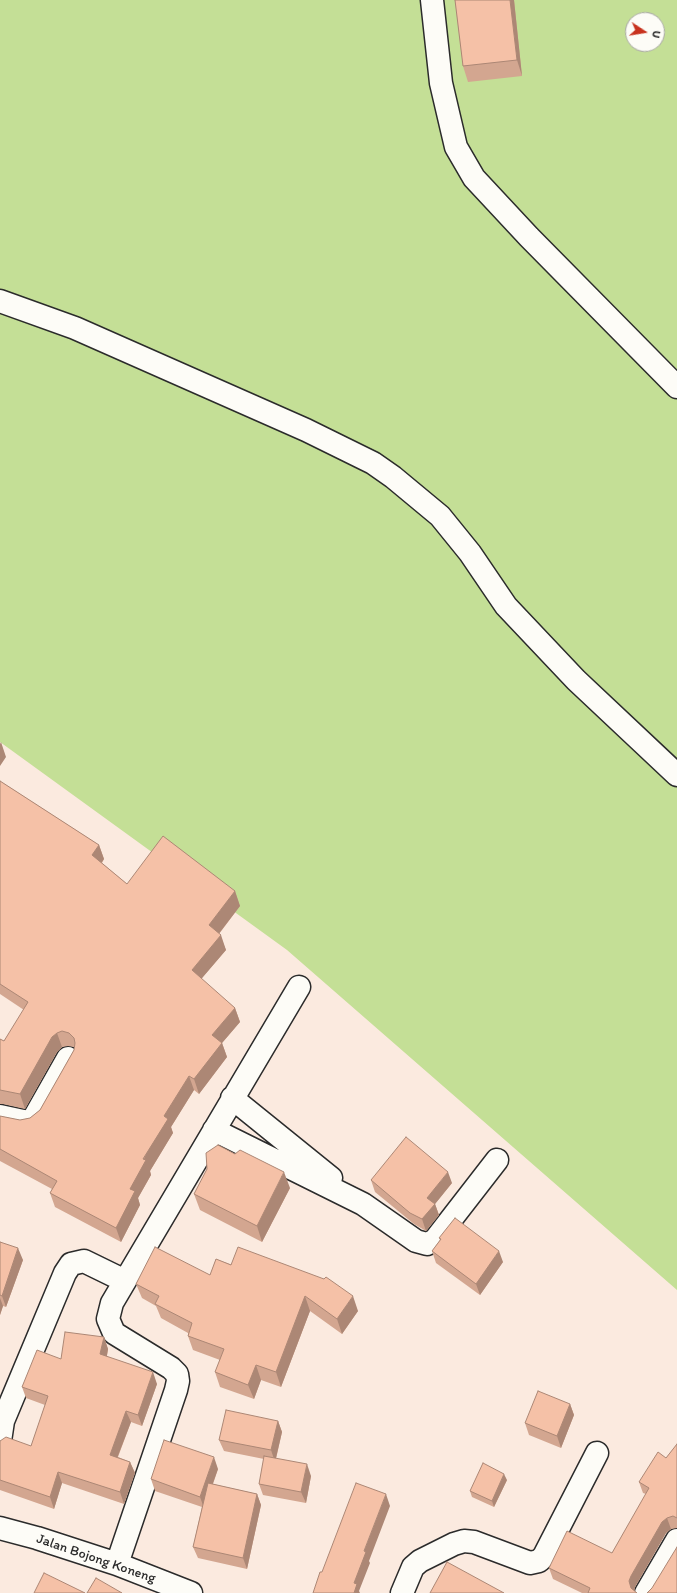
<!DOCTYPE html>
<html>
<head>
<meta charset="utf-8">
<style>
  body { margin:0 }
  #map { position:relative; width:677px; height:1593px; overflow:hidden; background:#fbeadf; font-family:Itim,sans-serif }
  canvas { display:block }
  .north { position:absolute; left:625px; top:12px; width:40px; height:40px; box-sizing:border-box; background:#fdfcf7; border:1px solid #a9a8a5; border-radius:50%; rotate:102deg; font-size:11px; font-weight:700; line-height:16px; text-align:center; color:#2b2b2b }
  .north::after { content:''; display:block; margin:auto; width:14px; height:18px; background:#c8321e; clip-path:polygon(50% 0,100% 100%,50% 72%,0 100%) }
</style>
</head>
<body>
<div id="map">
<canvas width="677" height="1593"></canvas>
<div class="north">U</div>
</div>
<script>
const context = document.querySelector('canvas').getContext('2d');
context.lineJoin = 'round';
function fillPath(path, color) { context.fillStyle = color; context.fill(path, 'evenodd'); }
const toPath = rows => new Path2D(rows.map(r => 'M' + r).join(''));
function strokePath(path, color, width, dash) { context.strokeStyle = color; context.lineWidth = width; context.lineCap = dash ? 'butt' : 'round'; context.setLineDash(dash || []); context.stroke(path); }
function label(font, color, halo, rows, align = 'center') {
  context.font = font + ' Itim,sans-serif'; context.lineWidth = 3.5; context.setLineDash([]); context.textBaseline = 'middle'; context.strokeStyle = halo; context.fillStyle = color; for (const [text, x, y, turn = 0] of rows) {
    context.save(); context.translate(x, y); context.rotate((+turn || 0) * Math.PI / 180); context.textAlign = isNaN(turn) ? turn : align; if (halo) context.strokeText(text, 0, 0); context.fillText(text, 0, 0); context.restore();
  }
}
fillPath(toPath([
  [0,0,677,0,677,1290,287,950,0,742],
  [633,20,657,20,657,44,633,44]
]), '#c4df96');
const minor = toPath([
  [432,0,441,83,456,147,474,178,529,237,677,387],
  [0,301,75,328,306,430,373,463,393,477,440,516,470,553,506,606,576,680,677,775],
  [232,1098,331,1178],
  [0,1116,28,1122,31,1121,34,1118,68,1058],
  [214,1130,363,1204,416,1241,427,1244,435,1240,497,1160],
  [0,1441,3,1421,65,1273,71,1264,84,1261,125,1281,299,987],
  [0,1528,37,1538,117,1564,191,1593],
  [117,1564,176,1390,178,1381,177,1374,171,1368,114,1333,108,1319,112,1303,125,1281],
  [402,1593,413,1567,420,1561,454,1544,464,1541,474,1542,530,1563,539,1561,544,1556,597,1453],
  [646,1593,677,1540]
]);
strokePath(minor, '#2b2b2b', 25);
strokePath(minor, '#fdfcf7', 22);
fillPath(toPath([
  [455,0,514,0,522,76,468,82,463,66],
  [0,781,99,845,104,859,102,863,127,884,235,891,240,906,219,934,226,950,201,979,235,1008,240,1022,222,1043,227,1057,199,1094,194,1090,171,1127,173,1133,150,1171,151,1175,138,1198,140,1205,121,1242,55,1207,50,1193,52,1189,0,1161,0,1116,20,1120,30,1118,40,1110,74,1050,74,1047,68,1046,62,1047,57,1052,25,1109,3,1104,0,1104,0,1039,4,1041,24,1010,0,994],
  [371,1180,452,1183,435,1204,439,1215,426,1231,414,1224,375,1192],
  [290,1188,262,1242,200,1210,194,1194],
  [439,1238,503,1262,480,1295,436,1263,432,1251,440,1240],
  [0,1242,23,1260,6,1307,3,1306,0,1315],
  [216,1259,358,1311,342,1334,310,1311,281,1387,261,1380,254,1399,220,1387,215,1372,220,1360,193,1350,188,1336,188,1333,161,1318,156,1306,142,1298,136,1284,210,1275],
  [104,1337,108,1349,107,1356,157,1384,142,1426,131,1422,118,1457,130,1462,135,1473,124,1504,62,1483,54,1509,0,1490,0,1441,31,1446,45,1405,26,1398,22,1387,61,1359],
  [570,1404,574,1415,561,1448,529,1435,525,1423],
  [278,1421,282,1432,276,1459,311,1476,306,1503,263,1495,259,1484,264,1459,224,1451,219,1440],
  [677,1444,677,1528,671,1529,666,1533,635,1587,634,1591,637,1593,582,1593,553,1579,549,1568,612,1553,646,1494,643,1493,639,1482,666,1458],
  [218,1469,213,1484,257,1494,261,1505,247,1569,198,1558,193,1547,202,1507,155,1491,151,1479],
  [507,1480,494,1507,472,1497,470,1491]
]), '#d3a690');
fillPath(toPath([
  [510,0,514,0,522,76,517,60],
  [1,742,6,757,0,766,0,744],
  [99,845,104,859,97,869,92,855],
  [235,891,240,906,214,940,209,925],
  [221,935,226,950,197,984,192,970],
  [235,1008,240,1022,222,1043,227,1057,199,1094,194,1079,212,1035],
  [57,1033,62,1047,57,1052,25,1109,20,1094,52,1037],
  [189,1076,194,1090,171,1127,173,1133,150,1171,151,1175,138,1198,140,1205,121,1242,116,1228,130,1189,164,1116],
  [284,1172,290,1188,262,1242,257,1226],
  [448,1172,452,1183,435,1204,439,1215,426,1231,422,1219,427,1198],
  [18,1248,23,1260,6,1307,2,1296],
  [499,1251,503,1262,480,1295,476,1284],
  [305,1296,310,1311,281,1387,276,1372],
  [353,1296,358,1311,342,1334,337,1319],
  [0,1298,3,1306,0,1315],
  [104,1337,108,1349,105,1366,100,1354],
  [256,1365,261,1380,254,1399,248,1385],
  [153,1372,157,1384,142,1426,138,1415],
  [570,1404,574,1415,561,1448,557,1436],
  [126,1411,131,1422,114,1466,110,1455],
  [278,1421,282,1432,275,1462,271,1450],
  [214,1457,218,1469,204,1508,200,1497],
  [130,1462,135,1473,124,1504,120,1492],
  [307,1464,311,1476,306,1503,301,1492],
  [58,1472,62,1483,54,1509,50,1497],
  [504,1474,507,1480,494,1507,492,1501],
  [257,1494,261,1505,247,1569,243,1558],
  [386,1494,390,1506,369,1561,370,1563,359,1591,360,1593,354,1593,354,1583,364,1551],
  [667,1518,671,1529,666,1533,635,1587,634,1593,631,1588,629,1581,631,1576,662,1522]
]), '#ac8775');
const building = toPath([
  [455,0,510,0,517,60,463,66,455,0],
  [0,781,99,845,92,855,127,884,163,836,235,891,209,925,221,935,192,970,235,1008,212,1035,222,1043,194,1079,189,1076,164,1116,168,1119,143,1159,146,1160,130,1189,135,1191,116,1228,50,1193,57,1181,0,1149,0,1116,20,1120,30,1118,40,1110,74,1050,75,1043,74,1038,69,1033,62,1031,57,1033,52,1037,20,1094,0,1090,0,1039,4,1041,28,1002,0,984,0,781],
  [406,1137,448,1172,427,1198,435,1204,422,1219,410,1213,371,1180,406,1137],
  [218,1145,235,1154,240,1150,284,1172,257,1226,194,1194,207,1169,206,1153,218,1145],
  [455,1218,499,1251,476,1284,432,1251,441,1239,439,1238,455,1218],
  [0,1242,18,1248,2,1296,0,1295,0,1242],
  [155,1247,210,1275,216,1259,231,1265,238,1247,324,1279,326,1277,353,1296,337,1319,305,1296,276,1372,256,1365,248,1385,215,1372,224,1349,188,1336,192,1323,155,1304,159,1296,136,1284,155,1247],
  [65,1332,104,1337,100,1354,153,1372,138,1415,126,1411,110,1455,130,1462,120,1492,58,1472,50,1497,0,1480,0,1441,6,1437,31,1446,48,1396,22,1387,37,1350,61,1359,65,1332],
  [538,1391,570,1404,557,1436,525,1423,538,1391],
  [226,1410,278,1421,271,1450,219,1440,226,1410],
  [164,1440,214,1457,200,1497,151,1479,164,1440],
  [677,1444,677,1518,673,1516,667,1518,662,1522,631,1576,629,1581,631,1588,637,1593,588,1593,590,1588,549,1568,567,1531,612,1553,649,1488,639,1482,658,1452,666,1458,677,1444],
  [264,1456,307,1464,301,1492,259,1484,264,1456],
  [483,1463,504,1474,492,1501,470,1491,483,1463],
  [208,1483,257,1494,243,1558,193,1547,208,1483],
  [356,1483,386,1494,364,1551,366,1552,354,1583,357,1584,354,1593,313,1593,320,1572,322,1572,356,1483],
  [677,1547,677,1593,647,1593,652,1588,677,1547],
  [447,1562,504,1593,430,1593,447,1562],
  [44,1573,85,1593,34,1593,44,1573],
  [96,1578,122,1593,87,1593,96,1578]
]);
fillPath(building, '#f5c1a7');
strokePath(building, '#ac8775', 1);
label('14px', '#2b2b2b', '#fdfcf7', [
  ["Jalan Bojong Koneng",96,1559,19]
]);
</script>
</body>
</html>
